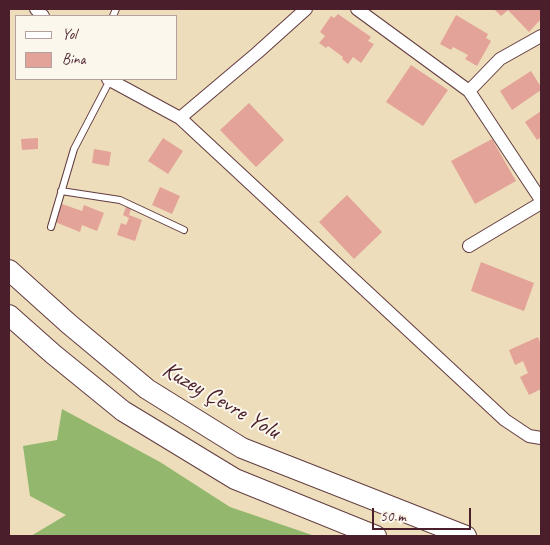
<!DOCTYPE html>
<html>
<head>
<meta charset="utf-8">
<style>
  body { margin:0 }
  #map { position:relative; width:550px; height:545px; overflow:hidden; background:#edddba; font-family:Caveat,sans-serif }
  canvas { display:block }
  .frame { position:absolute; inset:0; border:10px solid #4a1f2b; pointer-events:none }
  .legend { position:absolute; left:15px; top:15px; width:162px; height:65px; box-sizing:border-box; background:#fbf7ec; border:1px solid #b4a19f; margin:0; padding:6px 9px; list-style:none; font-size:15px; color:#4a1f2b }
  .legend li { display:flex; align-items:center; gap:10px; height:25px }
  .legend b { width:25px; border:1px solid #b4a19f }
  .scale { position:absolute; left:372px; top:508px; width:99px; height:22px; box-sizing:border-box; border:2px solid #4a1f2b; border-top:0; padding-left:6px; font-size:15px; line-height:18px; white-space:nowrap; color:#4a1f2b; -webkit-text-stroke:4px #fbf7ec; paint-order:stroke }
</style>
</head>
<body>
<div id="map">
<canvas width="550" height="545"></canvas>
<div class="frame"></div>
<ul class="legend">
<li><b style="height:6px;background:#fff"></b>Yol</li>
<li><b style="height:14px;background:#e4a398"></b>Bina</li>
</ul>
<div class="scale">50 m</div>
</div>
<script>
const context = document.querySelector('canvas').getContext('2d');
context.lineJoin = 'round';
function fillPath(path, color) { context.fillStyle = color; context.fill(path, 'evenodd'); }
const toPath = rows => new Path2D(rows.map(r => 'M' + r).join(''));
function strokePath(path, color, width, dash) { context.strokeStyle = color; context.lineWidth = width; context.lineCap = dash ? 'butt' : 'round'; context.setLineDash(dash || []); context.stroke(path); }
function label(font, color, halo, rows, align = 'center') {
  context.font = font + ' Caveat,sans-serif'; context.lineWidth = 4; context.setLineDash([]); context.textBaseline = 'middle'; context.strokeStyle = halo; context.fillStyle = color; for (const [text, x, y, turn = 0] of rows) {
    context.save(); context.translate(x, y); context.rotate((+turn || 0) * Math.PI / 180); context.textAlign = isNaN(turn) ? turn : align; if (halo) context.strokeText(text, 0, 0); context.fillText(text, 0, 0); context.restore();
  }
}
fillPath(toPath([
  [62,409,160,462,230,507,315,536,31,536,66,515,30,496,23,446,57,440]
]), '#93b86d');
fillPath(toPath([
  [494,9,541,9,541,19,529,32,508,10,501,16],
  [338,14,371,37,368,41,374,44,361,63,353,57,348,64,342,59,343,57,328,46,326,48,319,43,325,36,320,32,331,16,334,18],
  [456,15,488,34,486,38,491,41,477,66,465,59,468,55,453,47,451,50,440,44],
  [411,65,448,90,423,126,386,102],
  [531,71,541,87,541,90,512,110,500,91],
  [249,103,284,140,256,167,220,130],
  [541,111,541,137,537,140,525,122],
  [38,138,38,149,22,150,21,139],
  [163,138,183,151,168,174,148,161],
  [492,139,516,181,475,204,451,161],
  [94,149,111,152,109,166,92,163],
  [160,187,180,196,172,214,152,205],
  [347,195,382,232,354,259,319,222],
  [62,204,82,211,84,205,104,213,97,231,82,225,80,232,55,222],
  [126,207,131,209,129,215,142,220,135,241,117,235,121,223,126,225,129,218,123,215],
  [481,262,534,283,524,311,471,291],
  [538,337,541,345,541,389,529,395,520,377,528,373,523,361,515,365,509,350]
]), '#e4a398');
const lane = toPath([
  [113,16,116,9],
  [61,191,120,200,184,230],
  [51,227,74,149,110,80]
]);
const street = toPath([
  [36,9,43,16],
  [357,9,469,91,541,200],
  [108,79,180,118,257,53,306,9],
  [469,91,500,59,541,36],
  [180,118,505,420,529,436,541,438],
  [469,246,541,203]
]);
const primary = toPath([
  [9,270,69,324,147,389,242,448,466,536],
  [9,315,53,354,123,411,235,479,376,536]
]);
strokePath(lane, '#623c40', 8);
strokePath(street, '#623c40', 14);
strokePath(primary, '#623c40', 22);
strokePath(lane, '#fff', 6);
strokePath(street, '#fff', 12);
strokePath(primary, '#fff', 20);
label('24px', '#4a1f2b', '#fbf7ec', [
  ["Kuzey Çevre Yolu",221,401,30]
]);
</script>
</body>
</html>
